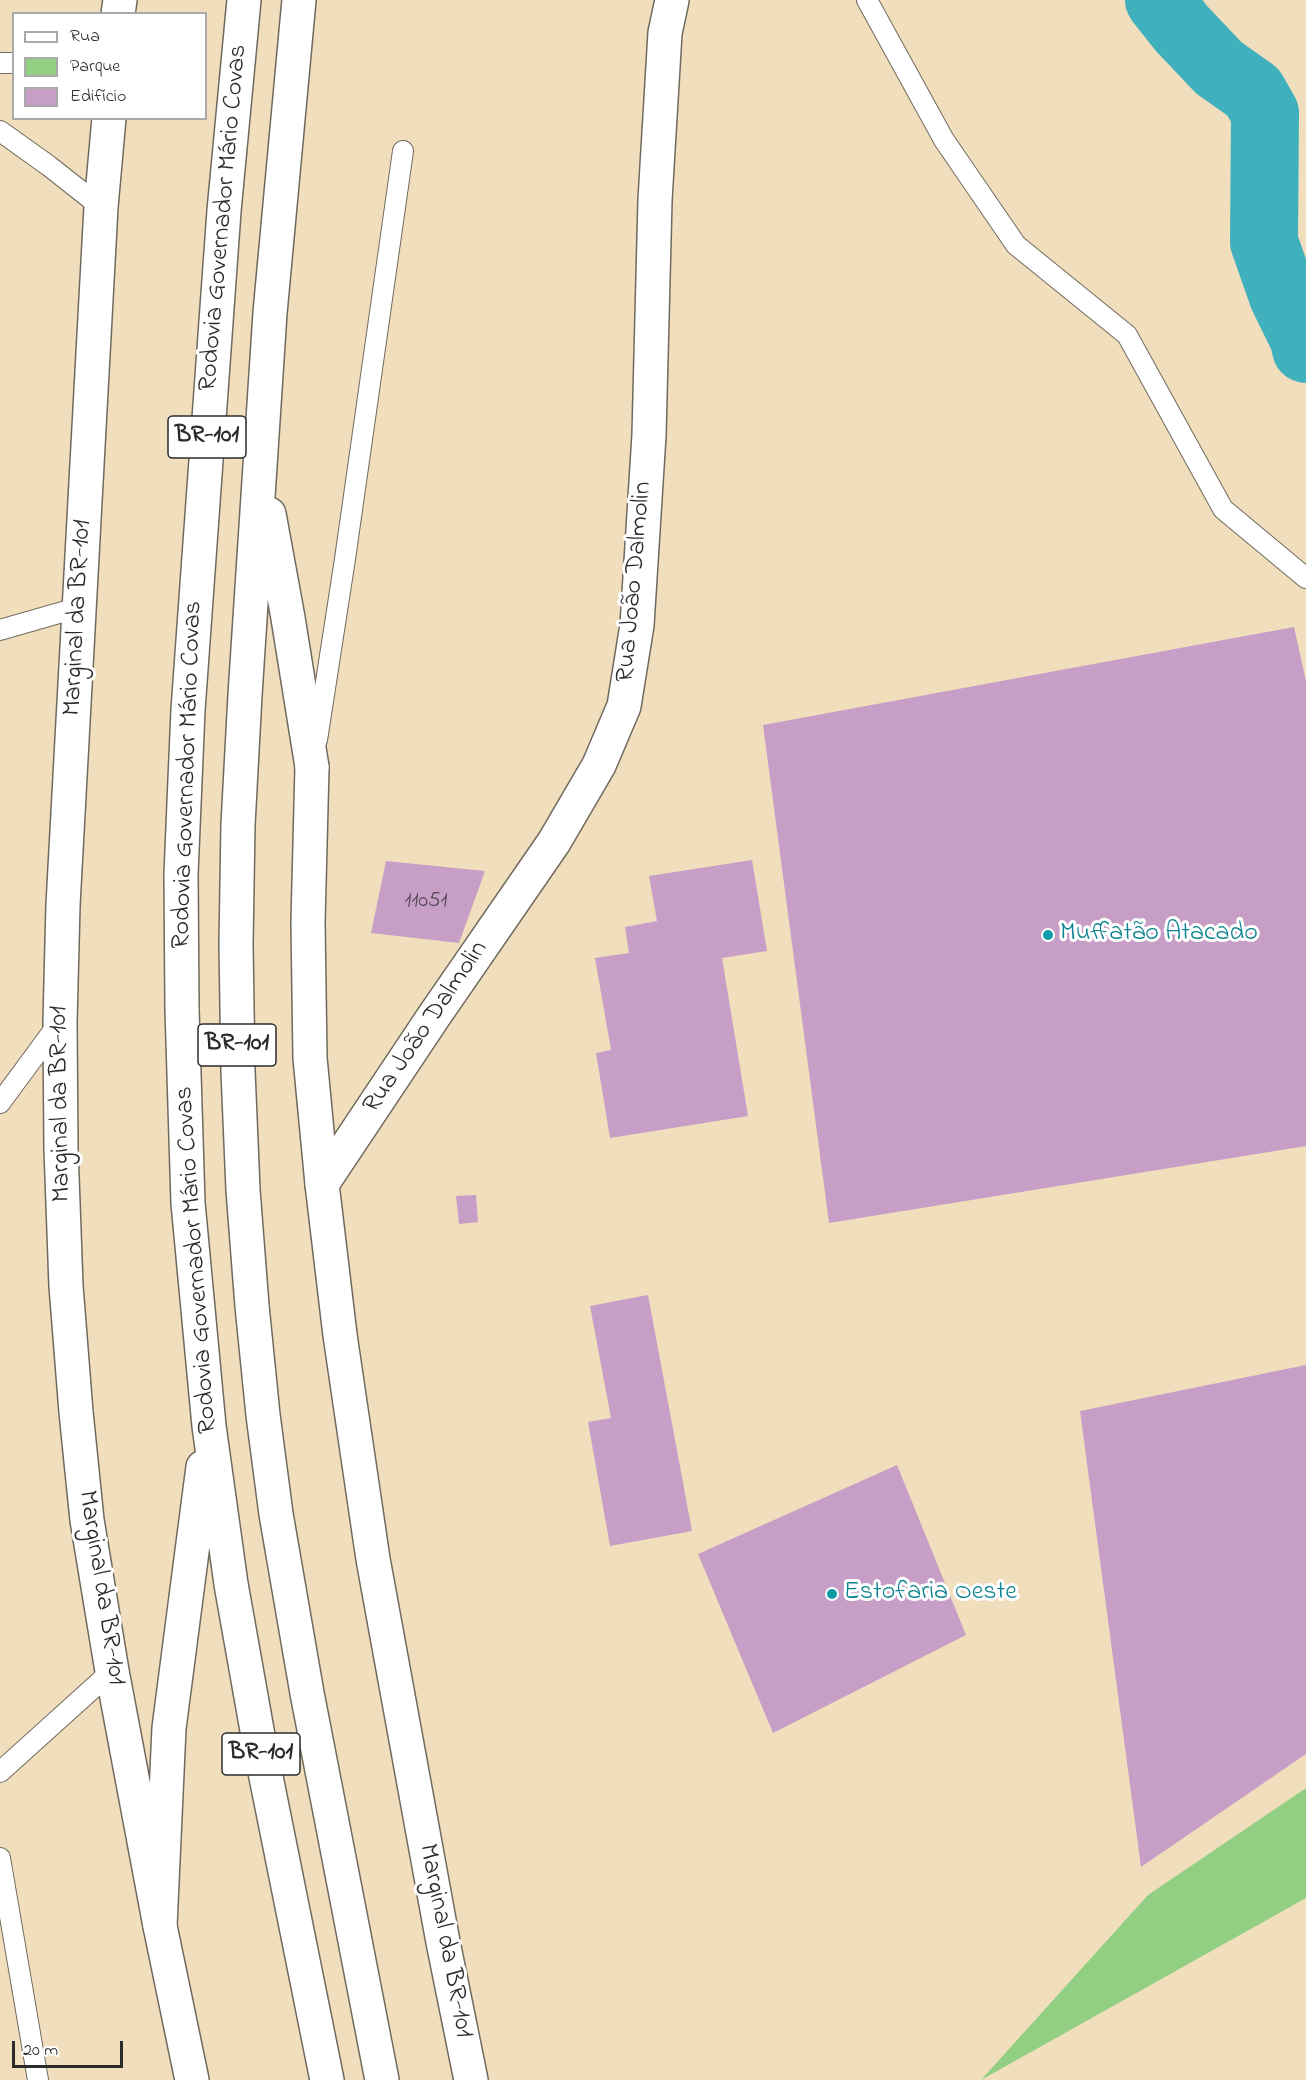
<!DOCTYPE html>
<html>
<head>
<meta charset="utf-8">
<style>
  body { margin:0 }
  #map { position:relative; width:1306px; height:2080px; overflow:hidden; background:#f0debd; font-family:"Indie Flower",sans-serif }
  canvas { display:block }
  .legend { position:absolute; left:12px; top:12px; width:195px; height:108px; box-sizing:border-box; background:#fff; border:2px solid #aaa; margin:0; padding:8px 10px; list-style:none; font-size:18px; color:#2b2b2b }
  .legend li { display:flex; align-items:center; gap:12px; height:30px }
  .legend b { width:30px; border:2px solid #aaa }
  .scale { position:absolute; left:12px; top:2041px; width:111px; height:27px; box-sizing:border-box; border:3px solid #2b2b2b; border-top:0; padding-left:8px; font-size:18px; line-height:21px; white-space:nowrap; color:#2b2b2b; -webkit-text-stroke:4px #fff; paint-order:stroke }
</style>
</head>
<body>
<div id="map">
<canvas width="1306" height="2080"></canvas>
<ul class="legend">
<li><b style="height:8px;background:#fff"></b>Rua</li>
<li><b style="height:16px;background:#93cf83"></b>Parque</li>
<li><b style="height:16px;background:#c79ec5"></b>Edifício</li>
</ul>
<div class="scale">20 m</div>
</div>
<script>
const context = document.querySelector('canvas').getContext('2d');
context.lineJoin = 'round';
function fillPath(path, color) { context.fillStyle = color; context.fill(path, 'evenodd'); }
const toPath = rows => new Path2D(rows.map(r => 'M' + r).join(''));
function strokePath(path, color, width, dash) { context.strokeStyle = color; context.lineWidth = width; context.lineCap = dash ? 'butt' : 'round'; context.setLineDash(dash || []); context.stroke(path); }
function label(font, color, halo, rows, align = 'center') {
  context.font = font + ' "Indie Flower",sans-serif'; context.lineWidth = 6; context.setLineDash([]); context.textBaseline = 'middle'; context.strokeStyle = halo; context.fillStyle = color; for (const [text, x, y, turn = 0] of rows) {
    context.save(); context.translate(x, y); context.rotate((+turn || 0) * Math.PI / 180); context.textAlign = isNaN(turn) ? turn : align; if (halo) context.strokeText(text, 0, 0); context.fillText(text, 0, 0); context.restore();
  }
}
fillPath(toPath([
  [1306,1788,1306,1898,981,2080,1148,1895]
]), '#93cf83');
strokePath(toPath([
  [1159,0,1182,29,1219,68,1253,92,1265,113,1264,242,1283,296,1304,339,1306,349]
]), '#41b0bd', 68);
fillPath(toPath([
  [1294,627,1306,681,1306,1146,829,1223,763,725],
  [752,860,767,951,722,958,748,1116,610,1138,596,1053,611,1050,595,958,629,953,625,927,657,921,649,876],
  [386,861,485,871,459,943,371,933],
  [476,1195,478,1222,459,1224,456,1196],
  [648,1295,692,1531,610,1546,588,1422,611,1418,590,1306],
  [1306,1365,1306,1754,1141,1867,1080,1411],
  [897,1465,966,1635,773,1733,698,1554]
]), '#c79ec5');
const lane = toPath([
  [867,0,944,140,1016,245,1127,335,1223,509,1306,578],
  [0,63,14,63],
  [0,131,49,166,101,207],
  [0,630,80,607],
  [317,740,345,559,403,151],
  [0,1103,59,1023],
  [0,1772,112,1671],
  [0,1858,38,2080]
]);
const street = toPath([
  [322,1184,434,1016,554,842,599,765,624,706,637,625,649,435,655,200,665,33,672,0]
]);
const primary = toPath([
  [118,14,120,0],
  [109,118,101,207,63,905,60,1022,61,1149,66,1286,76,1412,87,1520,112,1671,160,1926,192,2080],
  [312,767,308,922,310,1058,322,1184,340,1335,373,1559,443,1942,471,2080]
]);
const highway = toPath([
  [244,0,224,211,188,710,181,874,182,1009,188,1203,209,1426,231,1584,260,1747,327,2080],
  [299,0,270,313,245,695,238,825,236,944,238,1071,243,1190,252,1306,263,1415,276,1514,307,1693,382,2080],
  [269,514,288,618,312,767],
  [160,1926,169,1728,203,1467]
]);
strokePath(lane, '#706a5e', 22);
strokePath(street, '#706a5e', 36);
strokePath(primary, '#706a5e', 36);
strokePath(highway, '#706a5e', 36);
strokePath(lane, '#fff', 20);
strokePath(street, '#fff', 33);
strokePath(primary, '#fff', 33);
strokePath(highway, '#fff', 33);
for (const [x, y, r, color] of [
  [1048,935,6,"#0f9aa8"],
  [832,1594,6,"#0f9aa8"]
]) { const dot = new Path2D(); dot.arc(x, y, r, 0, 2 * Math.PI); context.fillStyle = color; context.fill(dot); strokePath(dot, '#fff', 2); }
label('22px', '#524852', null, [
  ["11051",426,902]
]);
for (const [x, y, w] of [
  [207,437,78],
  [237,1045,78],
  [261,1754,78]
]) { const box = new Path2D(); box.roundRect(x - w / 2, y - 21, w, 42, 4.5); context.fillStyle = '#fff'; context.fill(box); strokePath(box, '#2b2b2b', 1.5); }
label('bold 24px', '#2b2b2b', null, [
  ["BR-101",207,437],
  ["BR-101",237,1045],
  ["BR-101",261,1754]
]);
label('26px', '#2b2b2b', '#fff', [
  ["Rodovia Governador Mário Covas",225,218,-85],
  ["Rua João Dalmolin",636,582,-85],
  ["Marginal da BR-101",79,618,-87],
  ["Rodovia Governador Mário Covas",189,775,-88],
  ["Rua João Dalmolin",427,1028,-56],
  ["Marginal da BR-101",62,1104,-91],
  ["Rodovia Governador Mário Covas",198,1260,-94],
  ["Marginal da BR-101",100,1588,81],
  ["Marginal da BR-101",444,1941,79]
]);
label('26px', '#0d838f', '#fff', [
  ["Muffatão Atacado",1060,935],
  ["Estofaria Oeste",844,1594]
], 'left');
</script>
</body>
</html>
